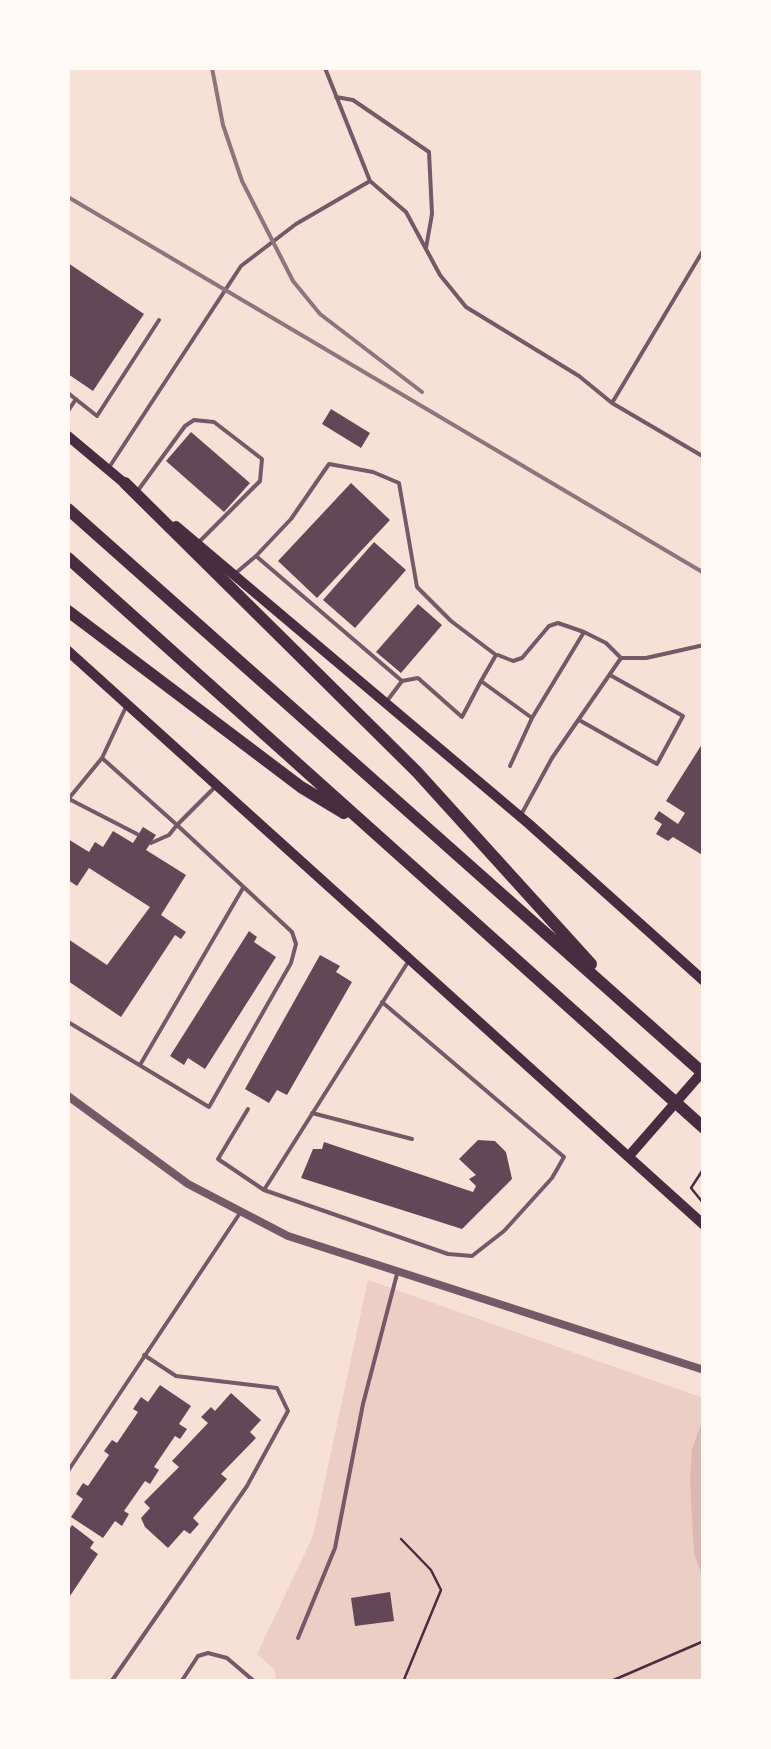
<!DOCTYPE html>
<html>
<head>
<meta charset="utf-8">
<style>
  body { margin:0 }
  #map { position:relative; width:771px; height:1749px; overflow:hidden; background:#f7e1d7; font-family:Montserrat,sans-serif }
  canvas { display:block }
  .frame { position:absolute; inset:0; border:70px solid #fffaf5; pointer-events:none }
</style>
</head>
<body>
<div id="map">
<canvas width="771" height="1749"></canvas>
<div class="frame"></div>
</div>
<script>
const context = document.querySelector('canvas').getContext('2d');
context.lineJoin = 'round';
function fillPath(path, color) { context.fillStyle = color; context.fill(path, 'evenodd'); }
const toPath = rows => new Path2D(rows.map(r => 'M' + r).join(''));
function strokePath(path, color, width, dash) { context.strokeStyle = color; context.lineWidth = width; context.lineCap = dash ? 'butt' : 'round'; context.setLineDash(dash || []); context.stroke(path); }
fillPath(toPath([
  [368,1280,703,1398,703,1681,277,1681,274,1669,257,1654,313,1536]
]), '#ebcfc5');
fillPath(toPath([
  [703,1419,703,1578,694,1554,690,1482,692,1449]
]), '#dcb8b0');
fillPath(toPath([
  [68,263,144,314,93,391,68,374],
  [331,409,370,433,361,448,322,424],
  [191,432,250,483,224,512,166,461],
  [351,483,390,520,317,598,278,561],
  [374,542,406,570,355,628,323,600],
  [418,604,442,625,401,673,376,652],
  [704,741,704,856,673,837,668,841,656,834,662,824,654,819,659,811,678,824,685,813,666,801],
  [143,827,156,835,146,850,186,875,161,915,186,932,181,939,175,935,121,1017,68,981,68,939,107,965,150,907,89,868,77,886,68,880,68,839,89,852,95,842,103,847,113,831,133,843],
  [249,931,257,937,254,942,276,957,205,1069,188,1058,184,1065,170,1056],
  [320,955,340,966,336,972,352,982,287,1095,277,1090,269,1103,245,1089],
  [478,1140,495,1141,506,1152,512,1179,462,1229,301,1178,313,1149,322,1149,324,1142,473,1192,476,1186,469,1179,476,1175,459,1159],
  [160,1385,191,1406,179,1424,187,1429,180,1439,175,1436,154,1467,159,1470,150,1484,145,1481,124,1511,129,1514,122,1526,115,1521,103,1538,71,1517,83,1499,76,1494,83,1483,88,1486,109,1455,104,1451,112,1440,117,1443,138,1412,133,1409,141,1397,148,1402],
  [231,1393,261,1420,250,1432,256,1438,221,1474,227,1479,193,1518,199,1524,190,1534,184,1530,168,1548,145,1527,141,1518,150,1508,144,1502,179,1467,172,1461,208,1423,201,1417,211,1407,215,1411],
  [72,1525,94,1542,90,1548,98,1554,68,1599,68,1531],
  [390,1592,394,1621,355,1626,351,1598]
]), '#644757');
strokePath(toPath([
  [704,1168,691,1188,704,1204],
  [401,1539,431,1570,441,1590,403,1682],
  [609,1682,704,1641]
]), '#4a2c40', 2.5);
strokePath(toPath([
  [325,68,370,181,406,212,440,275,466,307,579,376,612,403,704,457],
  [336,97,353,100,429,152,432,214,426,248],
  [68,393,97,416,159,320],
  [612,403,704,249],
  [68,411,76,399],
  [108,469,241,266,296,224,370,181],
  [139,489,185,426,194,420,214,422,262,459,260,481,198,543],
  [237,572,256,556],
  [498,655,513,661,522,658,549,626,558,623,584,632],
  [481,681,462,717,418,678,402,681,256,556,291,519,329,464,373,472,399,483,417,587,451,621,496,655,481,681,532,718,584,632,606,643,621,658],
  [387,701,402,681],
  [125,709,102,758,177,825,169,835,151,843],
  [579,720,657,764,683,716,610,675],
  [510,766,532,718],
  [70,797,102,758],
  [69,799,137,834],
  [522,813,552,758,621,658,646,658,704,645],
  [68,1022,209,1107,291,963,296,944,292,932,177,825,214,788],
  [140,1065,243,888],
  [248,1109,218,1159,264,1190,448,1254,472,1256,504,1231,552,1178,564,1157,382,1002],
  [312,1113,412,1139],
  [264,1190,408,962],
  [68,1471,240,1213],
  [298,1638,335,1548,363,1404,397,1274],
  [111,1682,247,1486,288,1411,277,1388,176,1376,144,1355],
  [181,1682,198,1656,208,1653,227,1658,255,1682]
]), '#755966', 4);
strokePath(toPath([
  [68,1096,188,1184,288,1236,704,1370]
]), '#755966', 8);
strokePath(toPath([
  [68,436,129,487],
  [176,526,529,824,704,981],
  [68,651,704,1225],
  [629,1156,704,1070]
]), '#4a2c40', 10);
strokePath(toPath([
  [125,483,417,772,591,964],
  [68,509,704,1074],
  [68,558,704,1128],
  [68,611,301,787,344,813]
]), '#4a2c40', 12);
strokePath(toPath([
  [212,68,223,125,242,181,293,281,320,314,422,392],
  [68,197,704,573]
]), '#8f747c', 4);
</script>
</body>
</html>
